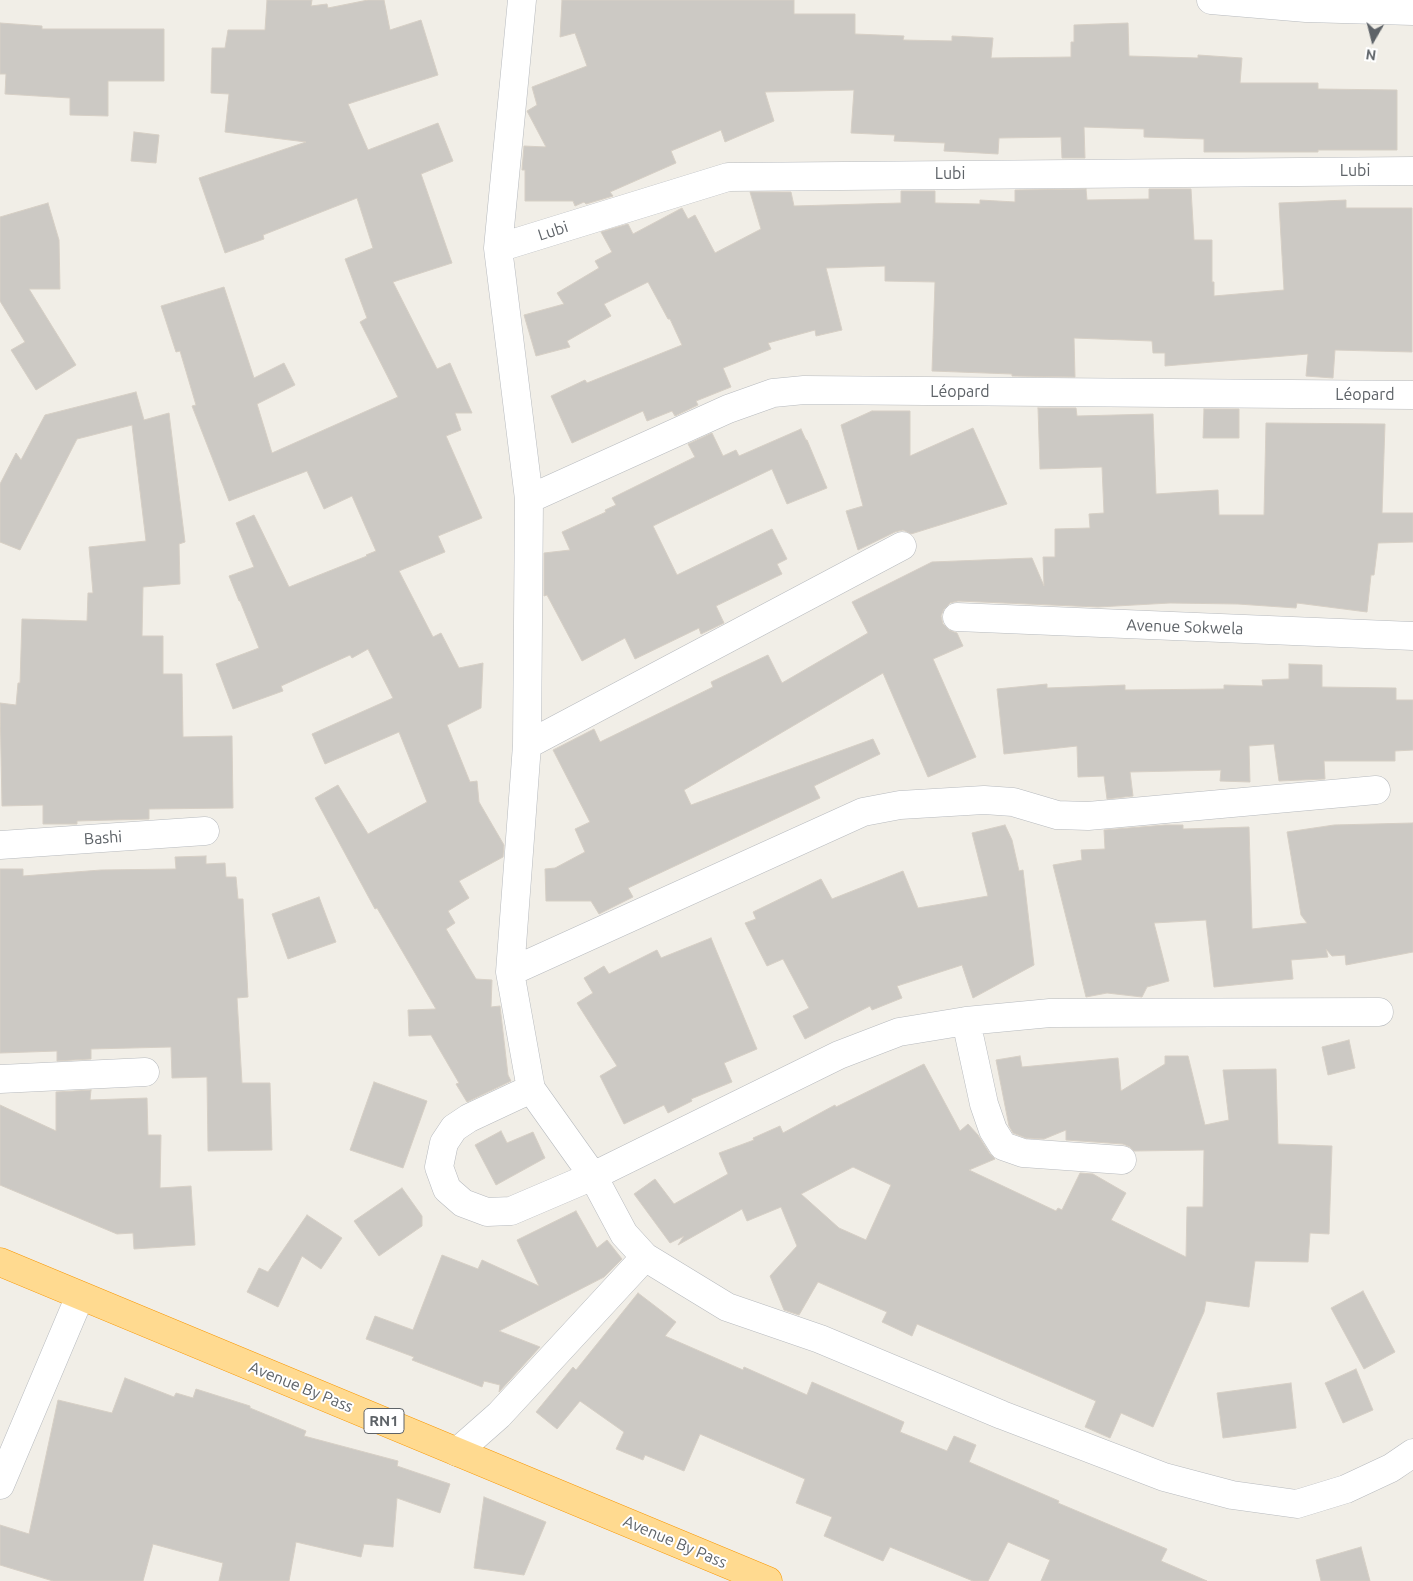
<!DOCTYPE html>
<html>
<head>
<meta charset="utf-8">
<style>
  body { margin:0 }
  #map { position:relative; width:1413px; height:1581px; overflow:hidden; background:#f1eee7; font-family:Ubuntu,sans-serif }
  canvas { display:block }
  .north { position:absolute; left:1348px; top:15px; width:50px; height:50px; -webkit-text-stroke:4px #fff; paint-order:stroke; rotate:188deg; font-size:14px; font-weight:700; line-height:20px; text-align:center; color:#5e6368 }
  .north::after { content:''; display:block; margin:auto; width:18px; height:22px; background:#5e6368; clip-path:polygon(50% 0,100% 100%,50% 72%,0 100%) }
</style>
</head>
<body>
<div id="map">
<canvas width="1413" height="1581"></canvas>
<div class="north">N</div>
</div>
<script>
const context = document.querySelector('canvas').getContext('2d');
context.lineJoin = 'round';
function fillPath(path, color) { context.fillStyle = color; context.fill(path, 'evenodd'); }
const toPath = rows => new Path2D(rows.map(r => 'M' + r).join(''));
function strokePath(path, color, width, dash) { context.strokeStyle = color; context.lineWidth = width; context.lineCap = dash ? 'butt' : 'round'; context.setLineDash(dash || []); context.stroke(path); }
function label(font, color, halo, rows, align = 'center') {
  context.font = font + ' Ubuntu,sans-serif'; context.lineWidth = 4; context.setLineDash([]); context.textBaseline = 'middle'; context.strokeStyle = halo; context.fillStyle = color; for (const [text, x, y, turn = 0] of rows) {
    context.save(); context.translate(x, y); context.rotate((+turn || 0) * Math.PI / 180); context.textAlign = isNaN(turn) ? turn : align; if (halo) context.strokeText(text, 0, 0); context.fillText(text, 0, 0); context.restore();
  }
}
const building = toPath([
  [267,0,312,0,311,6,327,4,328,8,368,0,384,0,390,30,421,20,438,75,348,104,368,150,438,123,453,161,421,174,452,263,393,282,437,369,450,363,472,413,455,413,461,430,446,436,482,518,438,536,445,552,399,571,433,637,441,633,459,668,483,663,481,708,447,725,470,782,477,781,479,802,504,845,503,857,459,881,469,898,448,911,455,923,446,929,476,979,492,980,491,1007,500,1006,508,1075,511,1081,467,1102,456,1084,459,1083,431,1035,409,1036,408,1010,436,1009,377,908,375,909,315,798,338,785,368,834,427,802,399,732,325,764,312,734,393,698,368,649,352,658,350,655,281,686,283,691,233,709,216,664,259,648,240,601,239,601,229,576,254,567,236,523,254,515,289,587,367,556,366,555,376,551,352,496,324,509,307,471,229,501,192,406,196,405,180,351,176,352,161,306,224,287,254,378,284,363,295,385,257,404,272,453,398,397,360,322,367,318,345,259,373,248,357,198,263,235,264,239,225,253,199,178,306,142,225,132,229,94,211,93,212,48,225,48,228,30,265,30,267,0],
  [562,0,794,0,794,14,855,14,855,34,904,36,903,40,952,41,952,36,993,38,991,58,1071,57,1071,42,1074,42,1074,25,1128,23,1129,56,1198,58,1198,55,1242,58,1240,83,1318,83,1318,89,1397,90,1397,150,1318,150,1318,152,1204,152,1204,139,1144,137,1144,129,1084,127,1085,158,1062,158,1061,137,999,138,998,154,944,151,945,143,894,141,895,135,851,133,854,90,765,92,774,121,725,142,721,130,671,151,676,163,610,192,613,196,586,204,584,202,575,206,573,201,525,201,525,170,522,170,524,146,546,147,527,111,537,105,532,87,587,66,575,33,560,37,562,0],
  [0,23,42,26,42,29,164,29,164,81,108,81,108,116,70,115,70,98,5,94,6,74,0,74,0,23],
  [134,132,159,135,156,163,131,161,134,132],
  [1086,189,1087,200,1149,199,1149,189,1191,189,1194,240,1212,240,1212,282,1214,282,1214,296,1284,290,1279,203,1346,200,1346,208,1412,208,1412,352,1335,350,1333,378,1306,376,1308,354,1165,366,1165,353,1153,353,1152,341,1074,338,1075,377,1012,376,1012,374,932,371,935,282,885,281,885,266,826,268,842,330,816,336,815,330,768,343,771,349,723,368,731,387,696,401,698,405,675,416,672,411,647,421,643,411,572,443,551,396,585,380,587,383,682,345,670,319,668,319,648,282,604,304,611,316,567,341,570,347,536,356,524,315,564,304,557,293,599,268,595,261,612,252,601,232,628,224,633,234,682,208,688,219,695,215,715,253,761,229,750,192,791,192,794,206,901,203,901,191,935,191,935,203,980,204,980,200,1015,202,1015,190,1086,189],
  [48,203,59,240,60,289,29,289,76,365,36,390,11,350,25,342,0,301,0,217,48,203],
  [136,392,144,420,169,413,185,542,179,544,180,584,143,587,142,636,163,636,163,674,182,674,183,737,232,736,233,808,149,809,149,819,77,821,77,824,43,824,43,805,2,806,0,703,16,705,18,683,20,683,22,619,87,621,88,593,93,593,89,547,146,541,132,425,77,439,20,550,0,542,0,484,16,453,21,460,45,415,136,392],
  [1038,408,1076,408,1077,416,1153,414,1156,494,1218,490,1219,515,1264,515,1266,423,1385,424,1382,513,1413,513,1413,542,1378,543,1374,575,1371,575,1367,612,1297,603,1296,608,1238,604,1170,603,1098,607,958,601,950,603,944,609,941,616,943,624,949,630,957,633,963,646,933,659,976,757,928,777,883,673,684,790,691,805,873,739,880,754,814,786,820,798,628,888,633,897,599,914,591,901,546,901,545,869,555,868,585,852,575,829,590,822,553,750,594,729,600,742,713,687,711,682,768,655,782,683,868,633,852,602,932,562,1032,558,1044,586,1043,557,1055,557,1055,529,1090,528,1089,514,1104,513,1102,467,1040,469,1038,408],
  [1204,409,1239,409,1239,438,1203,438,1204,409],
  [872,411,910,411,910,456,973,428,1007,504,911,534,903,530,895,532,858,550,846,511,863,506,841,425,872,411],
  [801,429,806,440,807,440,827,488,787,504,772,469,653,526,677,575,772,529,787,559,777,564,782,574,716,606,724,623,701,634,699,628,635,659,625,638,582,661,547,595,544,596,544,553,570,550,562,532,606,512,605,510,616,505,612,498,695,457,688,444,712,433,723,456,736,450,739,456,801,429],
  [1289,664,1322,665,1322,687,1396,688,1396,700,1413,700,1413,750,1395,751,1395,761,1324,761,1325,779,1279,781,1274,744,1249,746,1250,782,1220,781,1221,770,1130,772,1133,796,1107,799,1104,776,1078,777,1077,746,1004,754,997,689,1047,684,1047,688,1125,685,1125,690,1224,689,1224,685,1263,686,1262,680,1289,679,1289,664],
  [1413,823,1413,952,1346,965,1345,955,1332,956,1326,949,1328,957,1291,960,1293,979,1214,987,1206,920,1154,923,1169,981,1147,987,1142,997,1107,993,1086,997,1053,865,1082,860,1081,850,1105,849,1104,830,1165,825,1183,825,1183,829,1249,827,1252,929,1307,923,1301,915,1287,832,1334,825,1413,823],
  [1005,825,1012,840,1019,871,1023,870,1034,965,973,998,962,965,897,986,902,998,872,1010,870,1006,805,1039,793,1016,809,1008,783,959,767,966,745,923,756,919,753,912,821,879,832,899,903,871,918,908,988,896,972,833,1005,825],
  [206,856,206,864,225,863,226,877,236,877,238,899,243,899,248,997,237,998,242,1083,270,1083,272,1150,208,1151,207,1077,172,1078,171,1047,91,1049,91,1059,57,1061,57,1051,0,1053,0,869,23,869,23,876,101,870,176,869,175,857,206,856],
  [319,897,336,942,288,959,272,914,319,897],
  [711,938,757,1049,724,1063,732,1082,691,1099,692,1101,668,1113,664,1105,624,1124,600,1076,617,1066,577,1003,593,993,584,978,604,966,609,974,657,950,661,958,711,938],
  [1349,1040,1355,1068,1328,1075,1322,1047,1349,1040],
  [1020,1056,1022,1067,1118,1058,1121,1091,1165,1064,1165,1056,1188,1056,1205,1125,1229,1120,1223,1070,1276,1069,1278,1144,1332,1146,1329,1234,1310,1233,1308,1262,1255,1261,1249,1307,1206,1301,1204,1312,1153,1427,1121,1413,1110,1438,1085,1427,1096,1401,917,1324,912,1336,882,1322,887,1312,818,1282,799,1315,784,1310,770,1276,797,1246,781,1207,747,1221,742,1209,678,1245,684,1236,670,1243,634,1194,655,1179,674,1204,728,1174,719,1153,754,1140,753,1138,780,1126,783,1133,835,1105,836,1107,924,1064,960,1131,968,1124,978,1135,990,1154,995,1159,969,1170,1056,1211,1058,1208,1062,1210,1080,1173,1093,1174,1126,1193,1111,1220,1186,1257,1187,1207,1203,1207,1204,1150,1134,1151,1130,1147,1123,1144,1066,1140,1066,1130,1044,1139,1026,1138,1013,1133,1009,1126,996,1060,1020,1056],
  [853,1167,891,1185,866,1240,839,1228,801,1194,853,1167],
  [374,1082,427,1101,403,1168,350,1150,374,1082],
  [91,1090,90,1100,147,1098,148,1135,161,1135,160,1188,191,1186,195,1245,134,1249,133,1233,117,1234,0,1185,0,1105,56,1131,56,1092,91,1090],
  [501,1131,507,1143,533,1132,545,1158,496,1185,475,1145,501,1131],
  [402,1188,422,1216,422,1226,379,1256,354,1221,402,1188],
  [576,1211,597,1248,607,1240,622,1259,604,1277,499,1331,540,1347,499,1392,500,1385,484,1381,482,1387,412,1360,414,1357,366,1339,375,1316,413,1330,442,1255,478,1269,482,1260,539,1286,517,1240,576,1211],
  [307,1215,342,1238,321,1269,302,1256,278,1307,247,1292,259,1268,268,1272,307,1215],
  [1363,1291,1395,1352,1364,1369,1331,1308,1363,1291],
  [638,1293,676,1322,665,1336,743,1370,744,1367,807,1395,812,1382,904,1422,900,1432,947,1451,954,1436,976,1445,969,1462,1059,1501,1058,1503,1167,1549,1161,1561,1207,1581,1041,1581,1050,1560,1008,1542,988,1581,973,1581,890,1547,883,1561,824,1536,832,1517,796,1503,805,1479,700,1434,684,1471,645,1455,643,1460,616,1449,624,1432,580,1401,557,1429,536,1412,573,1367,576,1370,638,1293],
  [1356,1369,1373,1410,1343,1423,1325,1383,1356,1369],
  [125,1378,174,1397,176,1393,193,1398,196,1389,250,1406,250,1408,306,1431,304,1436,398,1461,397,1466,450,1484,440,1513,397,1498,393,1547,364,1544,361,1557,296,1542,289,1581,219,1581,223,1563,153,1544,143,1581,53,1581,0,1565,0,1525,29,1534,58,1400,112,1413,125,1378],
  [1291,1383,1296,1428,1223,1438,1217,1393,1291,1383],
  [484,1497,546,1522,524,1575,474,1568,484,1497],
  [1361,1547,1370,1581,1321,1581,1316,1560,1361,1547]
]);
fillPath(building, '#ccc9c4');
strokePath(building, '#d6cfc5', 1);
const minor = toPath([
  [522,0,498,248,529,499,527,745,510,972,531,1089,593,1176,624,1234,645,1257,727,1307,820,1339,1002,1415,1164,1477,1232,1495,1297,1504,1346,1489,1391,1468,1413,1453],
  [1211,0,1306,8,1413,11],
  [498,248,728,177,1413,171],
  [529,499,728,409,773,393,804,390,1413,395],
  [957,617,1413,636],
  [527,745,902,546],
  [0,845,205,831],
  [510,972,863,812,900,805,984,800,1013,802,1057,815,1088,816,1376,790],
  [966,1021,984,1104,993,1130,1003,1146,1023,1153,1122,1160],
  [0,1079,145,1072],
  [531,1089,469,1118,454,1128,444,1143,439,1167,447,1189,463,1203,487,1212,511,1211,593,1176,839,1055,899,1032,966,1021,1050,1013,1379,1012],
  [457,1452,499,1415,645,1257],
  [0,1485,80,1296]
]);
const highway = toPath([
  [0,1262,768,1581]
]);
strokePath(minor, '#b7babe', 29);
strokePath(highway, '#f89700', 29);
strokePath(minor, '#fff', 28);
strokePath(highway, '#ffda90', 28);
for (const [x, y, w] of [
  [384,1421,40]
]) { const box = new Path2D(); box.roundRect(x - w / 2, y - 12.5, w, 25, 4); context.fillStyle = '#fff'; context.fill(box); strokePath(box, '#5e6368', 1); }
label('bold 15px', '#5e6368', null, [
  ["RN1",384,1421]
]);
label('16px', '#5e6368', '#fff', [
  ["Lubi",1355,171],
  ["Lubi",950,174],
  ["Lubi",553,231,-18],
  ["Léopard",960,392],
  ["Léopard",1365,395],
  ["Avenue Sokwela",1185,627,2],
  ["Bashi",103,838,-4],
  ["Avenue By Pass",301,1387,22],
  ["Avenue By Pass",675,1542,23]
]);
</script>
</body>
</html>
